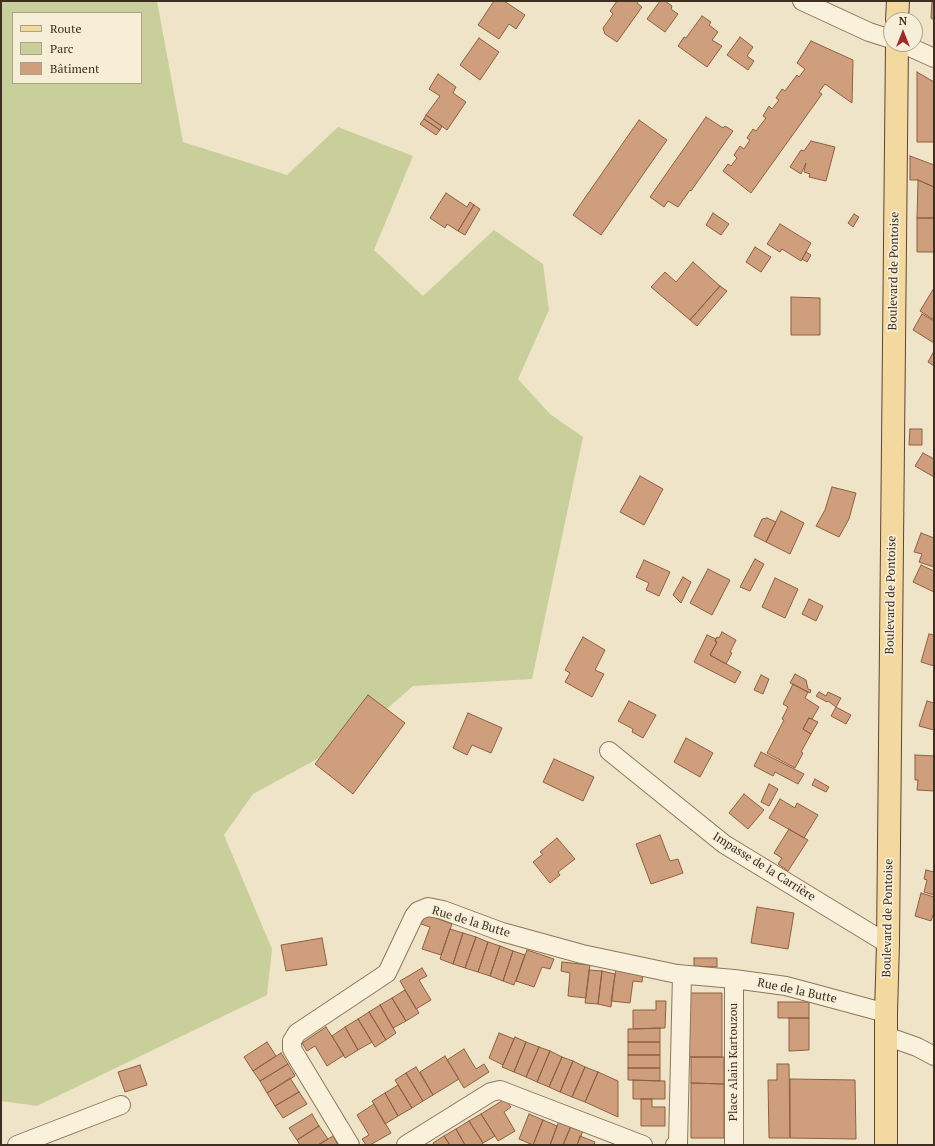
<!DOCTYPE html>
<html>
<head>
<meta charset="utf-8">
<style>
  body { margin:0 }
  #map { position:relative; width:935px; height:1146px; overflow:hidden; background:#f0e4c8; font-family:"PT Serif",serif }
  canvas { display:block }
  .frame { position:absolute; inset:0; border:2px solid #3d2e20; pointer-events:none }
  .legend { position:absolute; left:12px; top:12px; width:130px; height:72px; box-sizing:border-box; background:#f7eed8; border:1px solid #ada18e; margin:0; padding:5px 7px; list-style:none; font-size:12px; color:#3d2e20 }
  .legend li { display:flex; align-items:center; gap:8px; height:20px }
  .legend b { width:20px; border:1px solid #ada18e }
  .north { position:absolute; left:883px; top:12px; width:40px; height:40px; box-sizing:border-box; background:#f7eed8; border:1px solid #ada18e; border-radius:50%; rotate:0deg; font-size:11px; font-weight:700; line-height:16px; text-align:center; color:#3d2e20 }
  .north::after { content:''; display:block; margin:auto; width:14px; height:18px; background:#9e2a2b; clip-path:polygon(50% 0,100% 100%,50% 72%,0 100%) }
</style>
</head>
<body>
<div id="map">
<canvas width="935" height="1146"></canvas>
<div class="frame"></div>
<ul class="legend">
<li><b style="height:5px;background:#f3d9a0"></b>Route</li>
<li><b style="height:11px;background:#c9cf9b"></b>Parc</li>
<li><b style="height:11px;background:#cf9f7d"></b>Bâtiment</li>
</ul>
<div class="north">N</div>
</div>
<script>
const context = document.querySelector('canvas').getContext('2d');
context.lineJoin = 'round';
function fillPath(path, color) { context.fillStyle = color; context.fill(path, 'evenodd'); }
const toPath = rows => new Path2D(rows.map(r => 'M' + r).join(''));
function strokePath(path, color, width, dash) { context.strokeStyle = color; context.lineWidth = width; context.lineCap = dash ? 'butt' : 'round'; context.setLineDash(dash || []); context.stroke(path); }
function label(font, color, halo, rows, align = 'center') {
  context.font = font + ' "PT Serif",serif'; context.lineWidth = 3.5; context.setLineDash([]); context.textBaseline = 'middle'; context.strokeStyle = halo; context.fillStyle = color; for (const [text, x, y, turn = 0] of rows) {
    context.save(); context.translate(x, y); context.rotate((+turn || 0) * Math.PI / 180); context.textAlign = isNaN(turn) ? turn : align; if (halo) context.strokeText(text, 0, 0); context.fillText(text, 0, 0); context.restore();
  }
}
fillPath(toPath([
  [1,1,157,1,183,142,287,175,338,127,413,156,374,250,423,296,494,230,543,264,549,310,518,379,550,414,583,437,532,679,413,686,350,741,253,794,224,835,272,949,267,995,37,1106,1,1101],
  [13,13,141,13,141,83,13,83]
]), '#c9cf9b');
const building = toPath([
  [494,1,504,1,525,15,516,29,509,24,499,39,478,25,494,1],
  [617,1,638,1,637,3,642,7,617,42,605,34,603,28,613,14,610,11,617,1],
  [660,1,665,1,672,6,671,9,678,14,665,32,647,19,660,1],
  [932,1,934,1,934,20,931,18,932,1],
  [702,16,711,22,709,25,718,32,712,40,722,46,707,67,678,46,684,37,686,38,702,16],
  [740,37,753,47,747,56,754,61,748,70,727,55,740,37],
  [479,38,499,52,480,80,460,65,479,38],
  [811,41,853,60,852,103,825,84,819,92,822,94,751,193,723,171,728,164,731,166,737,158,734,155,740,146,744,149,750,140,747,138,753,129,756,131,766,118,763,116,769,106,772,109,779,100,776,98,782,89,785,91,797,75,799,77,805,69,797,63,811,41],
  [917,72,934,82,934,142,917,142,917,72],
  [438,74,456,87,453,93,466,102,447,130,426,115,440,96,429,89,438,74],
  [426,115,442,126,440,130,424,119,426,115],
  [706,117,723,128,725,126,733,131,691,191,690,190,678,207,668,201,664,207,650,197,706,117],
  [424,119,440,130,436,135,420,124,424,119],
  [639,120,667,140,601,235,573,215,639,120],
  [811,141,835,147,826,181,809,177,810,174,804,172,806,163,801,174,790,167,801,150,804,151,811,141],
  [910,156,934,165,934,187,918,180,910,180,910,156],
  [918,180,934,187,934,218,917,218,918,180],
  [446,193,467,207,470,202,474,205,458,231,447,224,445,228,430,218,446,193],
  [474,205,480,209,465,235,458,231,474,205],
  [713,213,729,224,721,235,706,225,713,213],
  [854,214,859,217,853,227,848,223,854,214],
  [917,218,934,218,934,252,917,252,917,218],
  [780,224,811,243,801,261,782,249,780,252,767,244,780,224],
  [755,247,771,257,761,272,746,262,755,247],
  [806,252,811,255,807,262,802,259,806,252],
  [693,262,720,286,690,320,651,287,665,272,676,282,693,262],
  [720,286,727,291,697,326,690,320,720,286],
  [934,288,934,320,920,311,934,288],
  [791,297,820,298,820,335,791,335,791,297],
  [922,314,934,321,934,343,913,330,922,314],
  [934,351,934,366,928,362,934,351],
  [910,429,922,429,922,445,909,445,910,429],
  [923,453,934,459,934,477,915,466,923,453],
  [640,476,663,489,644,525,620,512,640,476],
  [832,487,856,493,849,519,839,537,816,526,825,510,832,487],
  [781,511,804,523,790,554,766,542,781,511],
  [767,518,776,522,766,542,754,536,762,519,767,518],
  [921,533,934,538,934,567,919,562,922,554,914,552,921,533],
  [755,559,764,564,750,591,740,587,755,559],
  [644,560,670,572,659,596,646,590,649,583,636,577,644,560],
  [921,565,934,571,934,592,913,582,921,565],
  [708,569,730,580,712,615,690,603,708,569],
  [683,577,691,582,681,603,673,595,683,577],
  [775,578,798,589,785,618,762,607,775,578],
  [809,599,823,606,816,621,802,614,809,599],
  [722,632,736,640,730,652,732,653,726,664,710,655,717,642,715,641,717,637,719,638,722,632],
  [929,634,934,635,934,666,921,662,929,634],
  [707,635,716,639,715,641,717,642,710,655,741,672,735,683,694,662,707,635],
  [583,637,605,650,595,670,604,674,592,697,565,682,570,673,565,670,583,637],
  [795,674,806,680,808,689,811,690,810,693,790,683,795,674],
  [761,675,769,679,763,694,754,690,761,675],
  [793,684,808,692,805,698,819,707,812,719,809,718,803,729,811,734,801,752,803,753,795,768,767,753,784,720,782,719,788,707,783,704,793,684],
  [819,692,826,696,828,692,841,698,836,707,828,701,827,702,816,696,819,692],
  [368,695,405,723,353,794,315,764,368,695],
  [629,701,656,715,643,738,632,732,633,729,618,721,629,701],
  [927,701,934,703,934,730,919,726,927,701],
  [836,707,851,715,846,724,831,716,836,707],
  [468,713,502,728,491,753,472,745,467,755,453,748,468,713],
  [809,718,818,722,811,734,803,729,809,718],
  [686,738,713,753,700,777,674,762,686,738],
  [761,752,804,774,798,784,775,772,773,776,754,766,761,752],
  [915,755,934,756,934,791,917,790,918,780,915,780,915,755],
  [554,759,594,777,583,801,543,782,554,759],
  [815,779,829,787,826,792,812,785,815,779],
  [769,784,778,789,769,806,761,802,769,784],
  [744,794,764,810,748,829,729,813,744,794],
  [780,799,795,808,797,803,818,815,804,838,769,818,780,799],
  [789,829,808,840,788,871,778,864,782,858,774,853,789,829],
  [660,835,670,861,678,859,683,873,651,884,636,844,660,835],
  [557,838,575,859,558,872,560,875,550,883,533,862,543,854,540,852,557,838],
  [926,870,934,872,934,895,924,892,927,880,924,879,926,870],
  [921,893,934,897,934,912,931,921,915,916,921,893],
  [757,907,794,913,788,949,751,943,757,907],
  [425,914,452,924,441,955,422,949,430,927,421,924,425,914],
  [450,929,463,933,453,964,440,959,450,929],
  [463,933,476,937,465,968,453,964,463,933],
  [476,937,488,942,478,972,465,968,476,937],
  [322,938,327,965,286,971,281,945,322,938],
  [488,942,500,946,490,976,478,972,488,942],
  [500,946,513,951,503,981,490,976,500,946],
  [527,950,554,959,550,969,542,967,534,987,516,981,527,950],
  [513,951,525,955,514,985,503,981,513,951],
  [694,958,717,958,717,967,694,966,694,958],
  [562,962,590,965,586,998,568,996,570,973,561,971,562,962],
  [422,968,427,976,419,980,431,1000,416,1009,400,981,422,968],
  [616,969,643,972,642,982,633,981,630,1003,611,1001,616,969],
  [589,970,602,971,598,1004,585,1003,589,970],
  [602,971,615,974,611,1007,598,1004,602,971],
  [405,990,419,1013,406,1021,392,998,405,990],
  [690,993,722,993,722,1057,689,1057,690,993],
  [392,998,406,1021,393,1028,380,1005,392,998],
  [656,1001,666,1001,665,1028,633,1029,633,1010,656,1010,656,1001],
  [778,1002,809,1002,809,1018,778,1018,778,1002],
  [380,1005,396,1033,386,1040,369,1012,380,1005],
  [369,1012,386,1040,375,1047,358,1019,369,1012],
  [789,1018,809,1018,809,1050,789,1051,789,1018],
  [358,1019,372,1042,358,1050,345,1027,358,1019],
  [326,1027,344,1055,327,1066,315,1046,307,1051,302,1043,326,1027],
  [345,1027,358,1050,345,1058,332,1036,345,1027],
  [660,1028,660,1042,628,1042,628,1029,660,1028],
  [499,1033,514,1039,503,1065,489,1058,499,1033],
  [515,1037,526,1042,514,1072,502,1067,515,1037],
  [267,1042,276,1056,253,1071,244,1057,267,1042],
  [526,1042,539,1047,526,1077,514,1072,526,1042],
  [628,1042,660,1042,660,1055,628,1055,628,1042],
  [539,1047,550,1051,537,1082,526,1077,539,1047],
  [464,1049,476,1069,484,1064,489,1072,464,1088,447,1060,464,1049],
  [550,1051,562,1057,549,1087,537,1082,550,1051],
  [281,1053,288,1064,260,1081,253,1071,281,1053],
  [628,1055,660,1055,660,1068,628,1068,628,1055],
  [445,1056,459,1079,433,1095,420,1072,445,1056],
  [562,1057,573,1061,560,1092,549,1087,562,1057],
  [691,1057,724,1057,724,1084,691,1083,691,1057],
  [573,1061,585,1067,572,1097,560,1092,573,1061],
  [288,1064,295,1076,267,1093,260,1081,288,1064],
  [777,1064,789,1064,790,1138,769,1138,768,1080,777,1080,777,1064],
  [140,1065,147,1085,125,1092,118,1072,140,1065],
  [416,1067,433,1095,423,1101,406,1073,416,1067],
  [585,1067,598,1072,585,1102,572,1097,585,1067],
  [628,1068,660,1068,660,1081,628,1080,628,1068],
  [598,1072,618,1081,618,1117,585,1102,598,1072],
  [406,1073,423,1101,412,1108,395,1080,406,1073],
  [290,1078,299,1092,275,1106,267,1093,290,1078],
  [790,1079,855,1080,856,1139,790,1138,790,1079],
  [633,1080,665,1081,665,1099,633,1099,633,1080],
  [691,1083,724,1084,724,1138,691,1138,691,1083],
  [398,1085,412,1108,398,1116,385,1093,398,1085],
  [299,1092,307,1104,283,1118,275,1106,299,1092],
  [385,1093,398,1116,385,1124,372,1101,385,1093],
  [505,1099,511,1107,504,1112,515,1131,498,1141,481,1114,505,1099],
  [641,1099,652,1099,652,1107,665,1107,665,1126,641,1126,641,1099],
  [374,1104,391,1133,370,1145,366,1145,362,1139,369,1135,357,1115,374,1104],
  [312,1114,319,1126,297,1140,289,1128,312,1114],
  [481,1114,495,1136,483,1143,469,1121,481,1114],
  [529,1114,543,1120,533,1145,519,1139,529,1114],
  [543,1120,557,1126,550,1145,533,1145,543,1120],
  [469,1121,483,1143,480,1145,465,1145,456,1129,469,1121],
  [559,1121,571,1126,563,1145,550,1145,559,1121],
  [319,1126,328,1139,318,1145,300,1145,297,1140,319,1126],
  [571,1126,583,1131,577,1145,563,1145,571,1126],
  [456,1129,465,1145,450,1145,444,1136,456,1129],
  [333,1136,338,1145,318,1145,333,1136],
  [444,1136,450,1145,434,1145,433,1143,444,1136],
  [580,1136,595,1142,594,1145,577,1145,580,1136]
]);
fillPath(building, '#cf9f7d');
strokePath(building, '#8d5f41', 1);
const street = toPath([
  [802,1,869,32,891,39],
  [903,44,934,58],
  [609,751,724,844,888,944],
  [734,979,734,1145],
  [886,1036,917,1047,934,1056],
  [17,1145,121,1105],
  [350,1145,292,1049,292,1041,297,1033,387,973,414,916,418,911,428,907,443,910,502,932,582,954,677,974,734,979,786,986,886,1013],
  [406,1145,491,1092,500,1090,643,1145],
  [675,1145,678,1144,682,975]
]);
const primary = toPath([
  [897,20,898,1],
  [886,1145,886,1013,888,944,897,44]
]);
strokePath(street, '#8d765c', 20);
strokePath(primary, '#5b4430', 24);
strokePath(street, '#faf1dc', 18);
strokePath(primary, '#f3d9a0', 22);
label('12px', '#3d2e20', '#f7eed8', [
  ["Boulevard de Pontoise",894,271,-89],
  ["Boulevard de Pontoise",891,595,-89],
  ["Impasse de la Carrière",764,867,32],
  ["Boulevard de Pontoise",888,918,-89],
  ["Rue de la Butte",471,922,17],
  ["Rue de la Butte",797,991,12],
  ["Place Alain Kartouzou",734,1062,-90]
]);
</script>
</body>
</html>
